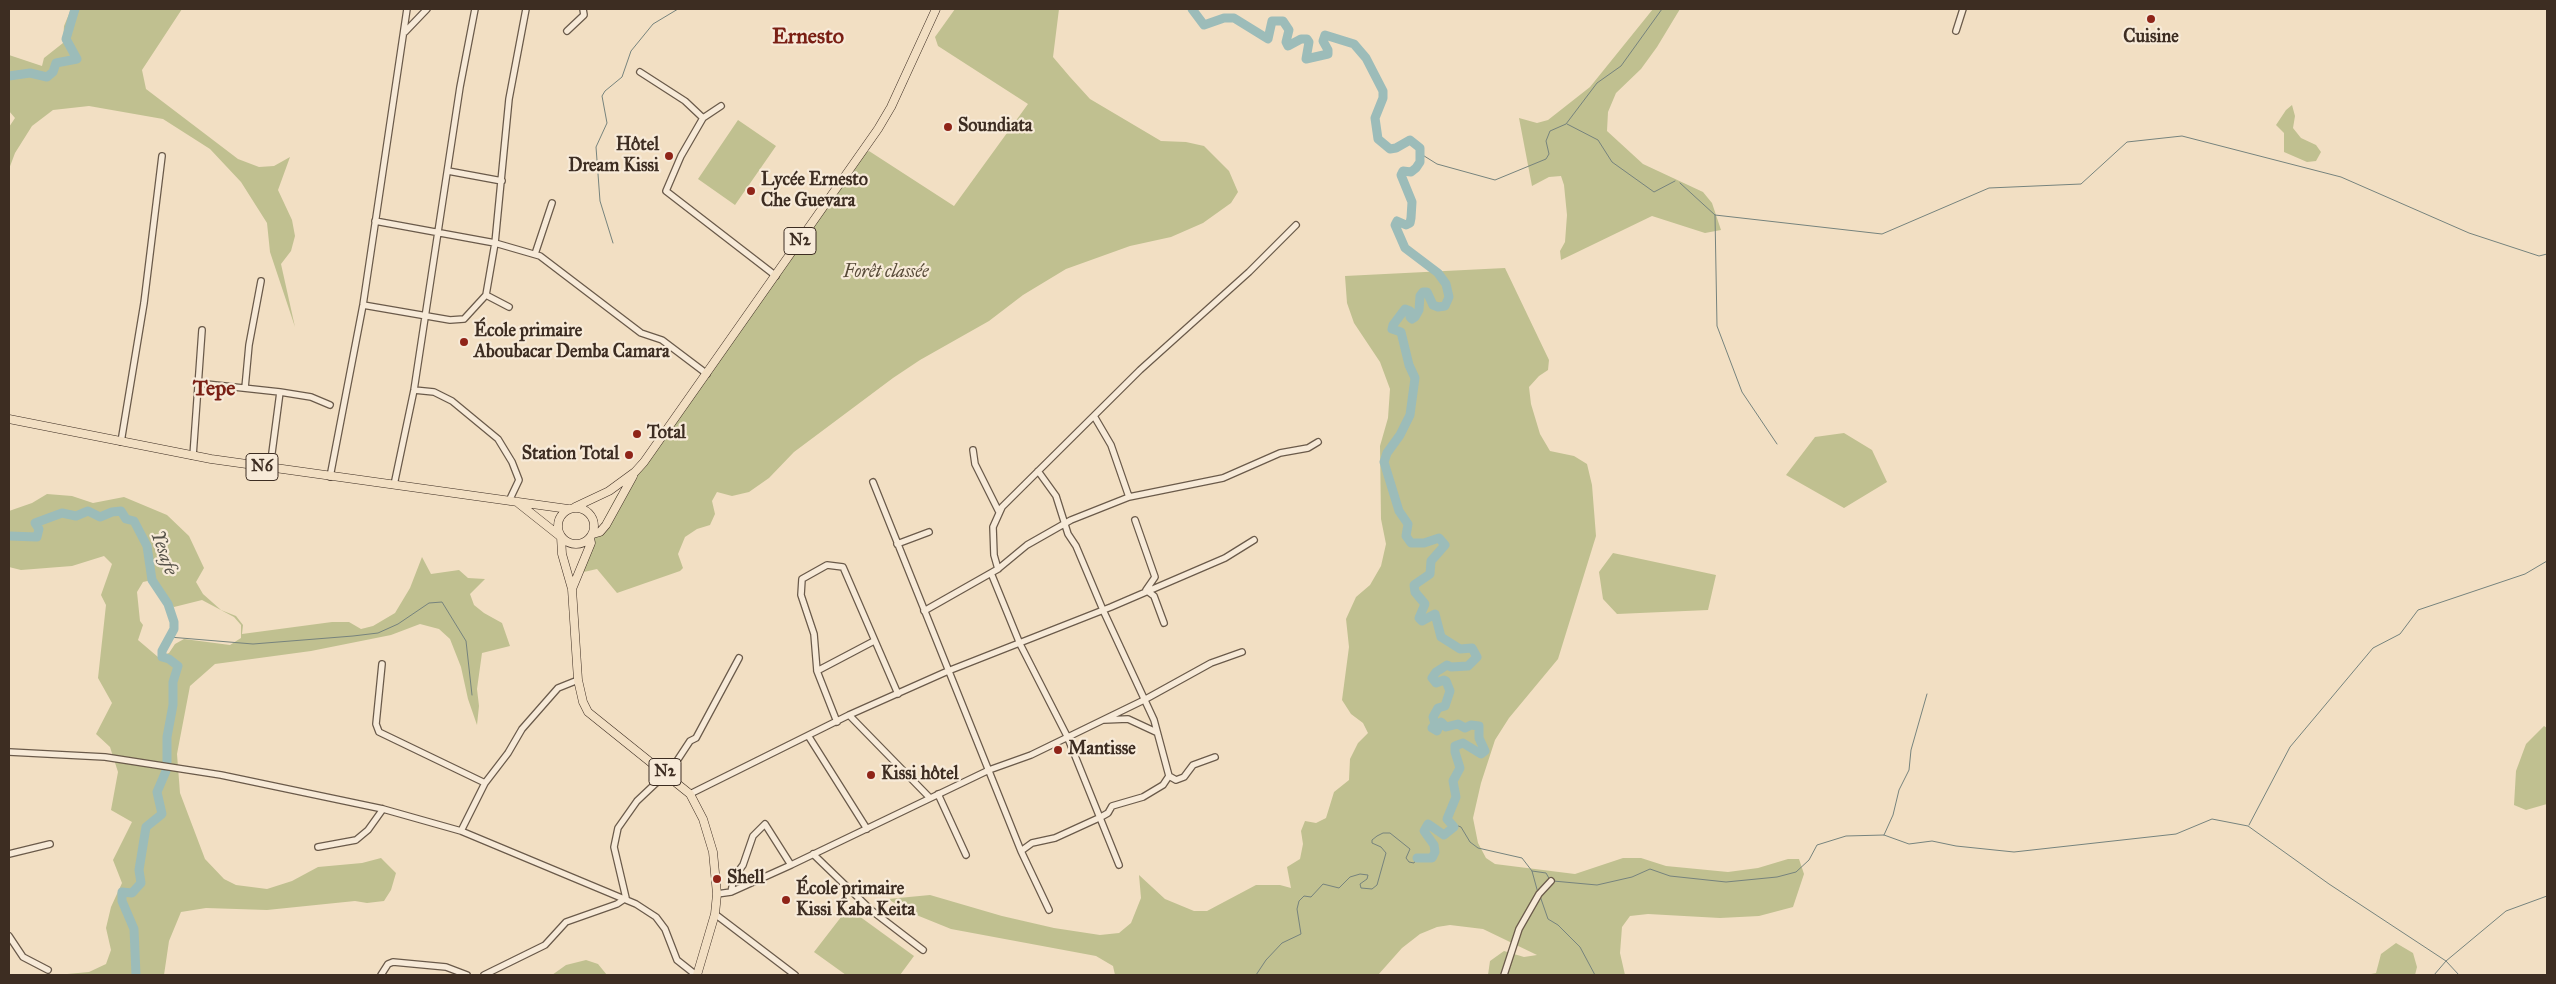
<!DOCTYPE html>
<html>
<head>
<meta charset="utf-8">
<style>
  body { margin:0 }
  #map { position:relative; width:2556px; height:984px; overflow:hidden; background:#f2dfc3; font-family:"IM FELL Great Primer",serif }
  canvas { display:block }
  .frame { position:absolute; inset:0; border:10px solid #3d2d22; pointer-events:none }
</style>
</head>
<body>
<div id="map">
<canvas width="2556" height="984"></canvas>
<div class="frame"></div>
</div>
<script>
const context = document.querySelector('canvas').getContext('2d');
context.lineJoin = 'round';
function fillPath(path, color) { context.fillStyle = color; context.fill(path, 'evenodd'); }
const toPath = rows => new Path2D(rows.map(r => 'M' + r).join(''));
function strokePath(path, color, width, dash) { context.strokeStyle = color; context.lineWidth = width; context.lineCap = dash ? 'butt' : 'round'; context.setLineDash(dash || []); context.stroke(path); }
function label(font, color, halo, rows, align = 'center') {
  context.font = font + ' "IM FELL Great Primer",serif'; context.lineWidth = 4.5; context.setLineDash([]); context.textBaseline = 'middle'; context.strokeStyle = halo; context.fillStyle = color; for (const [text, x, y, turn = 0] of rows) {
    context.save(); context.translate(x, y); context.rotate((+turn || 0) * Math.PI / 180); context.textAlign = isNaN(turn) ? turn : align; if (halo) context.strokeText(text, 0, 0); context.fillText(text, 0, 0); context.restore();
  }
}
fillPath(toPath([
  [71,9,182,9,142,70,146,89,238,159,259,167,274,166,290,157,278,190,292,220,295,236,291,251,281,264,295,327,270,252,267,223,241,182,210,149,163,119,89,106,53,110,32,126,15,153,9,169,9,127,15,118,9,111,9,55,42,66,44,58,63,43,64,26],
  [955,9,1059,9,1053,57,1070,77,1090,99,1161,141,1186,142,1204,146,1229,171,1238,192,1231,203,1203,223,1171,237,1130,246,1066,269,1023,295,989,321,920,360,893,378,794,452,769,478,749,492,732,496,717,492,712,501,715,514,710,525,697,529,685,537,678,554,683,568,680,571,617,593,597,569,575,574,617,495,633,477,853,161,869,151,954,206,1028,104,938,46,935,37],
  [1653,9,1680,9,1657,47,1641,69,1616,93,1608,112,1607,131,1643,164,1703,192,1712,203,1721,230,1705,233,1652,216,1561,260,1560,251,1565,242,1567,215,1564,185,1561,176,1549,177,1532,186,1519,118,1537,123,1548,120,1590,87],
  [2292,105,2295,116,2293,128,2301,138,2316,145,2321,152,2316,161,2307,162,2284,152,2284,133,2276,125,2286,110],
  [738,120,776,146,735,205,698,179],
  [1505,268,1549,360,1548,370,1539,376,1529,387,1531,404,1540,434,1550,451,1574,456,1587,464,1592,485,1596,536,1558,659,1509,718,1495,740,1481,783,1473,818,1478,843,1486,858,1495,864,1575,874,1623,858,1641,858,1666,866,1728,872,1758,868,1788,859,1799,859,1804,874,1793,907,1759,916,1720,918,1648,914,1630,916,1622,927,1620,953,1625,975,1488,975,1490,961,1504,951,1524,957,1537,955,1483,929,1450,925,1437,927,1420,934,1402,948,1378,975,1115,975,1113,966,1096,956,951,929,909,912,888,899,930,895,1002,916,1054,928,1100,935,1119,933,1131,923,1141,898,1139,875,1165,899,1194,911,1207,911,1256,885,1280,885,1291,888,1287,867,1300,859,1303,844,1301,831,1305,821,1316,823,1326,818,1334,792,1349,780,1350,759,1358,743,1368,733,1363,723,1351,714,1342,700,1349,647,1346,619,1356,597,1370,585,1381,566,1386,544,1381,519,1380,446,1388,418,1390,389,1380,362,1354,323,1347,303,1345,276],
  [1844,433,1872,450,1887,482,1844,508,1786,475,1815,437],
  [47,494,72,496,93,503,124,497,167,515,189,536,204,568,196,582,203,594,221,610,236,616,243,625,242,634,332,622,349,622,361,629,373,626,395,613,410,588,422,557,431,574,459,570,468,578,485,579,470,594,474,605,484,613,502,623,510,646,482,653,477,689,479,706,477,725,468,699,461,667,450,639,439,629,420,624,391,635,311,651,215,664,190,686,177,754,180,793,205,859,224,879,236,885,267,889,292,881,318,867,362,863,381,858,396,873,391,890,384,901,367,903,355,901,267,910,206,908,181,912,169,941,164,975,56,975,89,972,106,964,111,950,106,928,111,907,122,883,113,860,132,822,111,810,118,772,110,747,96,734,112,703,98,678,106,605,101,595,112,564,104,556,72,566,21,570,9,567,9,511,32,503],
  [152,580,168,604,174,607,202,600,234,617,241,625,241,638,230,645,184,639,175,644,169,653,158,657,138,640,143,625,140,621,137,592,143,582],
  [1613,553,1716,575,1708,610,1617,614,1603,599,1599,572],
  [2544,726,2547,728,2547,804,2526,810,2514,805,2516,771,2526,744],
  [848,908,914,956,900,975,846,975,814,952],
  [2396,943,2413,953,2417,967,2415,975,2366,975,2376,973,2381,954],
  [586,960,598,964,607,975,552,975,566,965]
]), '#c0c090');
strokePath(toPath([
  [1567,124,1598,140,1612,162,1654,192,1675,181],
  [1421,154,1437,164,1495,180,1546,159,1549,154,1546,141,1550,131,1566,124,1597,83,1621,66,1662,9],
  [1680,183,1715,215,1882,234,1989,188,2081,184,2127,142,2182,136,2341,177,2469,233,2539,256,2547,254],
  [1715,215,1717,326,1742,392,1777,444],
  [613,243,600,201,596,147,607,123,602,96,605,91,622,77,631,51,653,24,678,9],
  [169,637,253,644,353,636,378,633,398,624,429,603,442,602,466,641,472,695],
  [1453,824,1461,827,1470,842,1478,848,1522,858,1532,871,1538,893],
  [2249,825,2290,747,2373,648,2400,634,2418,610,2525,574,2547,561],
  [1884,835,1893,815,1899,790,1909,770,1911,750,1927,694],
  [1532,871,1546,873,1550,880],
  [1553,881,1597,885,1632,877,1650,869,1670,876,1726,882,1777,877,1796,872,1809,860,1817,845,1846,836,1884,835,1909,844,1932,841,1956,846,2014,852,2176,834,2212,819,2248,826,2329,884,2446,961,2459,975],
  [1540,896,1548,919,1558,925,1580,947,1595,975],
  [1256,975,1266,960,1282,943,1301,934,1297,909,1299,901,1304,896,1311,897,1323,884,1339,888,1350,877,1360,874,1368,875,1367,879,1360,884,1361,888,1372,889,1377,885,1386,853,1381,847,1372,843,1372,840,1377,836,1383,833,1390,833,1410,849,1406,858,1409,862,1414,863,1416,859],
  [2434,975,2446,961,2506,911,2547,896]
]), '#76837d', 1);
strokePath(toPath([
  [1192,9,1204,25,1224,18,1234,18,1268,39,1272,21,1283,21,1289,30,1286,42,1288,46,1301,39,1307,39,1309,42,1306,59,1328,54,1328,50,1323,41,1325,35,1354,44,1366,58,1383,91,1383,98,1375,118,1378,139,1390,149,1396,148,1410,140,1420,148,1420,162,1416,168,1411,172,1403,171,1401,175,1412,202,1411,218,1410,223,1406,225,1397,221,1395,225,1405,248,1438,273,1446,284,1449,297,1445,306,1438,307,1433,305,1427,292,1423,292,1420,296,1419,310,1415,317,1412,319,1410,317,1410,311,1405,309,1393,325,1392,329,1401,332,1409,365,1415,378,1410,415,1400,435,1387,453,1384,462,1399,511,1408,524,1406,536,1411,543,1424,543,1439,538,1445,545,1431,561,1430,574,1414,585,1415,592,1425,604,1419,618,1422,621,1435,614,1441,637,1460,649,1472,648,1477,657,1468,666,1451,667,1447,665,1436,672,1432,678,1436,683,1444,680,1446,681,1450,691,1445,706,1438,708,1433,717,1435,724,1432,728,1437,731,1441,722,1446,727,1458,724,1465,728,1471,725,1479,726,1479,738,1485,751,1481,754,1463,743,1455,746,1455,752,1460,768,1453,781,1456,797,1447,819,1454,827,1444,835,1428,824,1424,831,1434,845,1435,852,1432,858,1417,858],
  [9,76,30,73,47,77,53,72,56,63,77,59,66,39,75,9],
  [9,536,37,537,39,529,35,523,62,513,76,516,88,511,100,517,112,512,121,511,126,519,134,521,147,546,152,580,168,604,174,622,174,629,162,651,162,657,169,659,178,666,173,682,173,705,167,737,167,762],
  [136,975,134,929,122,901,122,892,132,893,141,883,139,870,146,827,162,814,157,792,166,771]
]), '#9cbcb9', 9);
const minor = toPath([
  [567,31,584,15,583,9],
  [1956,31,1963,9],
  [405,32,427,9],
  [640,72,685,101,703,118],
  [721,106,703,118,681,156,666,191,776,276],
  [448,171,502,181],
  [375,221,495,243,540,256,641,333,662,340,707,374],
  [535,254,552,203],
  [486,295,495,243,509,99,526,9],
  [363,305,450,320,464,319,486,295,509,307],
  [197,383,280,392,270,468],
  [245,388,249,345,261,281],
  [414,390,434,392,452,401,498,439,512,462,519,480,509,501],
  [280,392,311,397,330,405],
  [1094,416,1111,445,1129,497],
  [121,442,144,303,162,156],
  [973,450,975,464,999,512],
  [193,456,202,330],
  [1038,471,1056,496,1068,534,1076,546,1103,610,1154,720,1169,776,1176,780,1184,777,1193,765,1215,757],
  [330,477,363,305,407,9],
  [873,482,1021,851,1049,910],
  [394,485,414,390,460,87,475,9],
  [1135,520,1155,577,1146,590,1154,596,1164,623],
  [897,544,929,532],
  [998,569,994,555,993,527,1002,507,1140,370,1249,272,1296,225],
  [991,573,1020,644,1067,736,1119,865],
  [924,611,998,569,1027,545,1071,520,1129,497,1223,478,1280,453,1308,448,1318,442],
  [382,664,376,724,379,732,485,783],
  [817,671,874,641],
  [849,715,930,798],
  [1104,720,1128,719,1156,732],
  [837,722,817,671,814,634,801,595,802,579,827,565,843,567,898,694],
  [809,737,867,829],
  [9,752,105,757,221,775,383,809,461,831,636,904,656,917,665,929,677,960,696,975],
  [690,794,849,715,948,671,1111,607,1225,558,1254,540],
  [938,794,966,855],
  [461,831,485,783,508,753,522,729,558,688,578,680],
  [318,847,356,840,368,830,383,809],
  [1021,851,1032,843,1055,838,1101,817,1108,813,1112,806,1143,797,1163,785,1169,776],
  [9,854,50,844],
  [813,854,871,910,923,950],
  [731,892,734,877,743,865,753,836,765,824,791,865],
  [717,894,731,892,791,865,989,770,1031,755,1144,700,1211,663,1242,652],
  [715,914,795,975],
  [9,936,23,957,48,970],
  [381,975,388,964,393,962,446,967,467,975],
  [484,975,545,945,566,922,617,904,626,898,614,847,618,828,637,801,655,784,667,776,690,741,696,738,739,658],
  [1504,975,1519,929,1539,894,1551,881]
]);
const highway = toPath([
  [9,419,211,459,568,509],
  [517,502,561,537,562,554,572,589,578,680,583,702,588,712,690,794,703,819,713,852,717,894,715,914,697,975],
  [575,507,609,491,635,472,644,462,878,129,891,107,936,9],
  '558 526a18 18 0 1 1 36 0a18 18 0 1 1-36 0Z',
  [593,534,600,532,606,525,633,476],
  [572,589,591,543,590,538]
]);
strokePath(minor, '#6a5a4a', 8);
strokePath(highway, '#3d2d22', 9);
strokePath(minor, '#f7ead8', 5.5);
strokePath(highway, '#f2dfc3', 8);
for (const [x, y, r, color] of [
  [2151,19,5,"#8f2418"],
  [948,127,5,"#8f2418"],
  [669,156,5,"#8f2418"],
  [751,191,5,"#8f2418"],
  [464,342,5,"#8f2418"],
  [637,434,5,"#8f2418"],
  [629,455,5,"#8f2418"],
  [1058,750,5,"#8f2418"],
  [871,775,5,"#8f2418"],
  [717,879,5,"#8f2418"],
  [786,900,5,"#8f2418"]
]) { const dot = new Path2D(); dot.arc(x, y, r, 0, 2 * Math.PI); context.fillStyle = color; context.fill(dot); strokePath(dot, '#f7ead8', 2); }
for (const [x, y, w] of [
  [800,241,32],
  [262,467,32],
  [665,772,32]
]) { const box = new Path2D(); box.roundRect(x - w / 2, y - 13.5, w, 27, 4); context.fillStyle = '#f7ead8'; context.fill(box); strokePath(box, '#3d2d22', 1); }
label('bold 16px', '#3d2d22', null, [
  ["N2",800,241],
  ["N6",262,467],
  ["N2",665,772]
]);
label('bold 18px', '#3d2d22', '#f7ead8', [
  ["Cuisine",2151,38,"center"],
  ["Soundiata",958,127],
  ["Hôtel",659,146,"right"],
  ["Dream Kissi",659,167,"right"],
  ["Lycée Ernesto",761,181],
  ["Che Guevara",761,202],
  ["École primaire",474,332],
  ["Aboubacar Demba Camara",474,353],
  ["Total",647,434],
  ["Station Total",619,455,"right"],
  ["Mantisse",1068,750],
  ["Kissi hôtel",881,775],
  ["Shell",727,879],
  ["École primaire",796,890],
  ["Kissi Kaba Keita",796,911]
], 'left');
label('italic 18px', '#574a38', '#f7ead8', [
  ["Forêt classée",886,273]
]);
label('italic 19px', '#555148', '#f7ead8', [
  ["Yesafe",163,553,71]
]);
label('bold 22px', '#7a1f14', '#f7ead8', [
  ["Ernesto",808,38],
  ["Tepe",214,390]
]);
</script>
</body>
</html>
